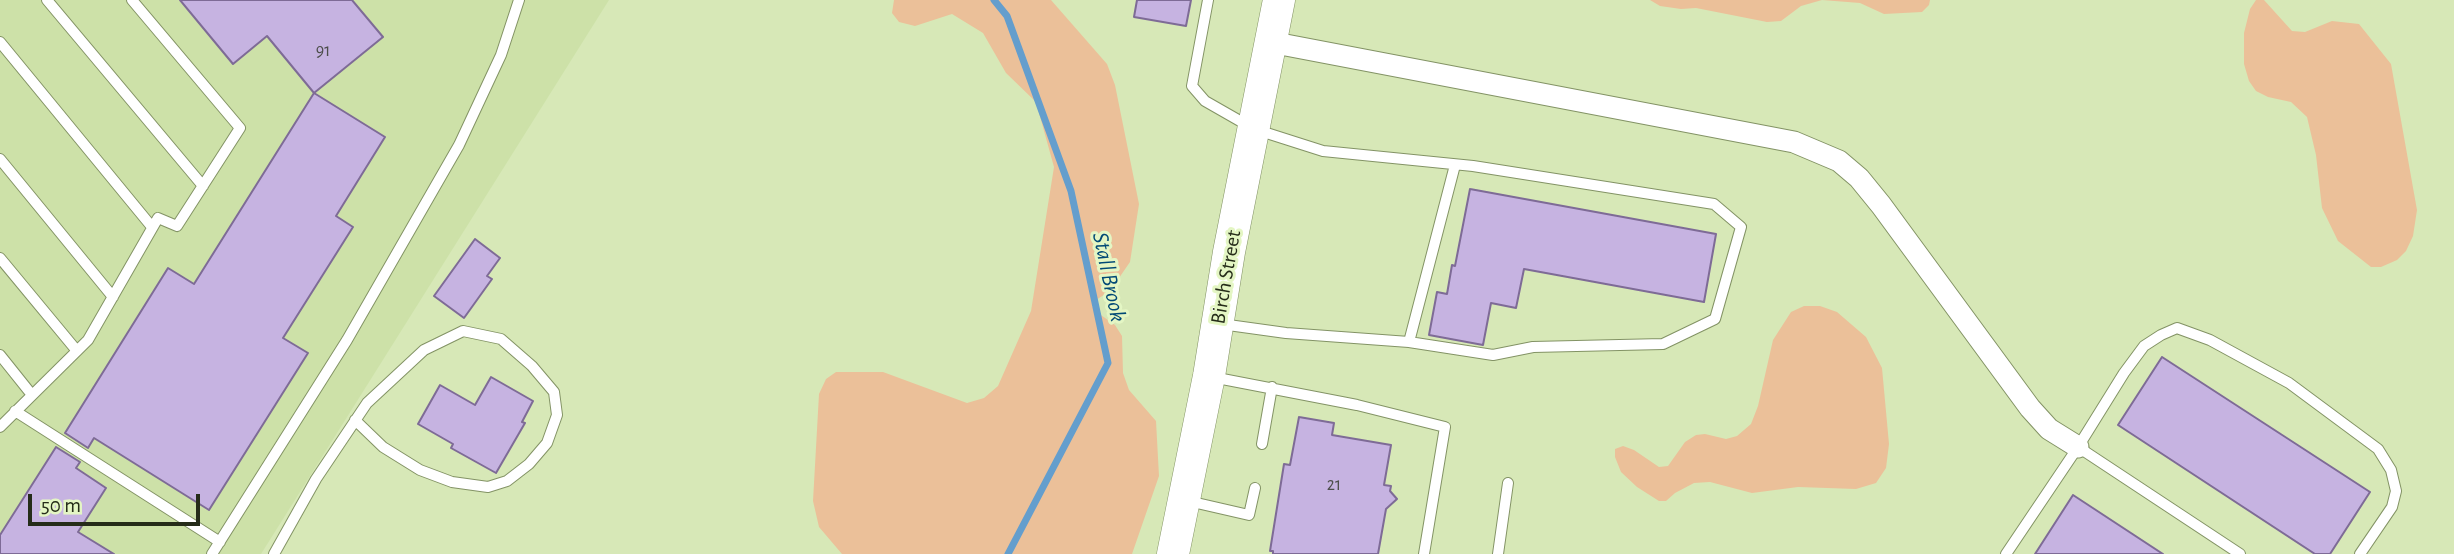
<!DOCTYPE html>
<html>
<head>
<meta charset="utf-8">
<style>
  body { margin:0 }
  #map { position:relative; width:2454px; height:554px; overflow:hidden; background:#d7e8b7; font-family:"Alegreya Sans",sans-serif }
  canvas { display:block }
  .scale { position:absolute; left:28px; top:494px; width:172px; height:32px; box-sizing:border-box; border:4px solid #252c19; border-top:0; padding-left:9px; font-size:21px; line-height:24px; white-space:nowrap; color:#252c19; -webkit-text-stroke:5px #e4f6c4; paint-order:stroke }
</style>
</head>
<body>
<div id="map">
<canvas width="2454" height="554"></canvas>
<div class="scale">50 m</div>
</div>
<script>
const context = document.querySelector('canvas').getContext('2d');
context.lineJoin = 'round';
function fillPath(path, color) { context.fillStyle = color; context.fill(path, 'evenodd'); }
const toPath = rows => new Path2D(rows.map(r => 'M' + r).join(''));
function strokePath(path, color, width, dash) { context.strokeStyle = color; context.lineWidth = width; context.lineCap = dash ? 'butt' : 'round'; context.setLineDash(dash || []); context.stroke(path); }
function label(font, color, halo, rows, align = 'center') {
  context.font = font + ' "Alegreya Sans",sans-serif'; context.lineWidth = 6; context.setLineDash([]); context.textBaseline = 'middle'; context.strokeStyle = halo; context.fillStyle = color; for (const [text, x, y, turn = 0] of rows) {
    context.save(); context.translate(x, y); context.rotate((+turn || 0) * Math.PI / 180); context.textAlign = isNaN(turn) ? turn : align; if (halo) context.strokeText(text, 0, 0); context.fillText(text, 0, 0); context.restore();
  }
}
fillPath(toPath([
  [0,0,609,0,261,554,0,554]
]), '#cde1a8');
fillPath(toPath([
  [894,0,1051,0,1107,64,1115,85,1139,204,1130,262,1110,291,1096,300,1092,306,1098,313,1115,325,1122,336,1123,373,1129,390,1156,421,1159,476,1132,554,842,554,819,527,813,501,819,394,826,379,836,372,883,372,967,403,984,398,998,386,1031,311,1054,167,1036,102,1006,73,983,33,952,14,915,26,899,22,892,13],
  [1650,0,1930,0,1929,5,1922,12,1884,14,1860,3,1822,0,1801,6,1781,21,1767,22,1696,8,1681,9,1660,6],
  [2256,0,2264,0,2292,31,2305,32,2332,21,2359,24,2391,64,2417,210,2413,236,2406,251,2397,260,2381,267,2371,267,2338,241,2322,208,2316,155,2307,117,2291,102,2268,97,2256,91,2249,81,2244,64,2244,33,2250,9],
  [1804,306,1820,306,1837,312,1866,337,1882,368,1889,444,1886,468,1876,483,1856,489,1798,487,1752,493,1710,482,1694,483,1675,493,1666,501,1659,501,1637,487,1621,472,1615,457,1615,449,1623,446,1634,450,1659,467,1668,466,1685,442,1696,435,1705,434,1726,439,1737,436,1751,424,1758,406,1773,340,1791,312]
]), '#ebc099');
strokePath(toPath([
  [994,0,1007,16,1071,191,1108,363,1008,554]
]), '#649ecd', 7);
const building = toPath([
  [180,0,352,0,383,37,314,93,267,36,233,64,180,0],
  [1137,0,1191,0,1186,26,1134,17,1137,0],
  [314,93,385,137,336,216,353,227,283,338,308,353,209,510,94,438,88,448,65,433,168,268,194,284,314,93],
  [1470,189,1716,234,1704,302,1524,269,1516,308,1491,303,1483,345,1429,335,1437,292,1447,294,1452,265,1455,266,1470,189],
  [475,239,500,258,487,276,492,279,464,318,434,296,475,239],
  [2162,357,2370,492,2330,554,2315,554,2118,425,2162,357],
  [491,377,533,401,522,422,525,423,496,473,451,448,453,444,418,424,440,385,475,405,491,377],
  [1299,417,1334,423,1332,435,1391,445,1384,485,1391,486,1390,491,1397,499,1386,509,1378,554,1273,554,1273,551,1270,551,1284,464,1290,465,1299,417],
  [56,447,80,462,76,468,106,488,78,532,114,554,0,554,0,535,56,447],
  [2073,495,2163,554,2035,554,2073,495]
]);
fillPath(building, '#c6b3e1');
strokePath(building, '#7e6b96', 2);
const lane = toPath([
  [47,0,203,186],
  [1208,0,1192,86,1205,101,1254,129,1323,151,1473,166,1714,204,1741,227,1715,319,1663,344,1533,347,1493,355,1409,342,1286,333,1221,324],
  [0,42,152,227],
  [0,159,113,297],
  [0,258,77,351],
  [1409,342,1455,165],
  [0,355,32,395],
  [1212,377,1357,405,1445,427,1424,554],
  [15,411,220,542],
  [0,427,88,340,158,218,177,226,240,128,132,0],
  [1262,444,1272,387],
  [2078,447,2240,554],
  [1188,501,1249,515,1255,488],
  [212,554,347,340,459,145,501,55,519,0],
  [274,554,316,479,367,403,424,350,463,331,501,339,532,366,554,392,557,415,547,443,529,464,507,481,488,487,452,482,420,470,383,447,355,420],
  [1498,554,1508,483],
  [2006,554,2078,447,2124,373,2144,346,2161,335,2177,328,2210,340,2289,383,2378,449,2391,470,2396,491,2392,507,2360,554]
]);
const street = toPath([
  [1270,42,1794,142,1839,161,1859,178,1881,205,2030,408,2049,429,2078,447]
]);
const secondary = toPath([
  [1173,554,1209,376,1229,252,1279,0]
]);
strokePath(lane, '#839365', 12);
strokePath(street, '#839365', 23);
strokePath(secondary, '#839365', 33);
strokePath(lane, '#fff', 10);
strokePath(street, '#fff', 21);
strokePath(secondary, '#fff', 32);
label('18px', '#4d4e4b', null, [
  ["91",323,51],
  ["21",1334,485]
]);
label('21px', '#252c19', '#e4f6c4', [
  ["Birch Street",1226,277,-80]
]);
label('italic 23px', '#004975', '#e4f6c4', [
  ["Stall Brook",1109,277,78]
]);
</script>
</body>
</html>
